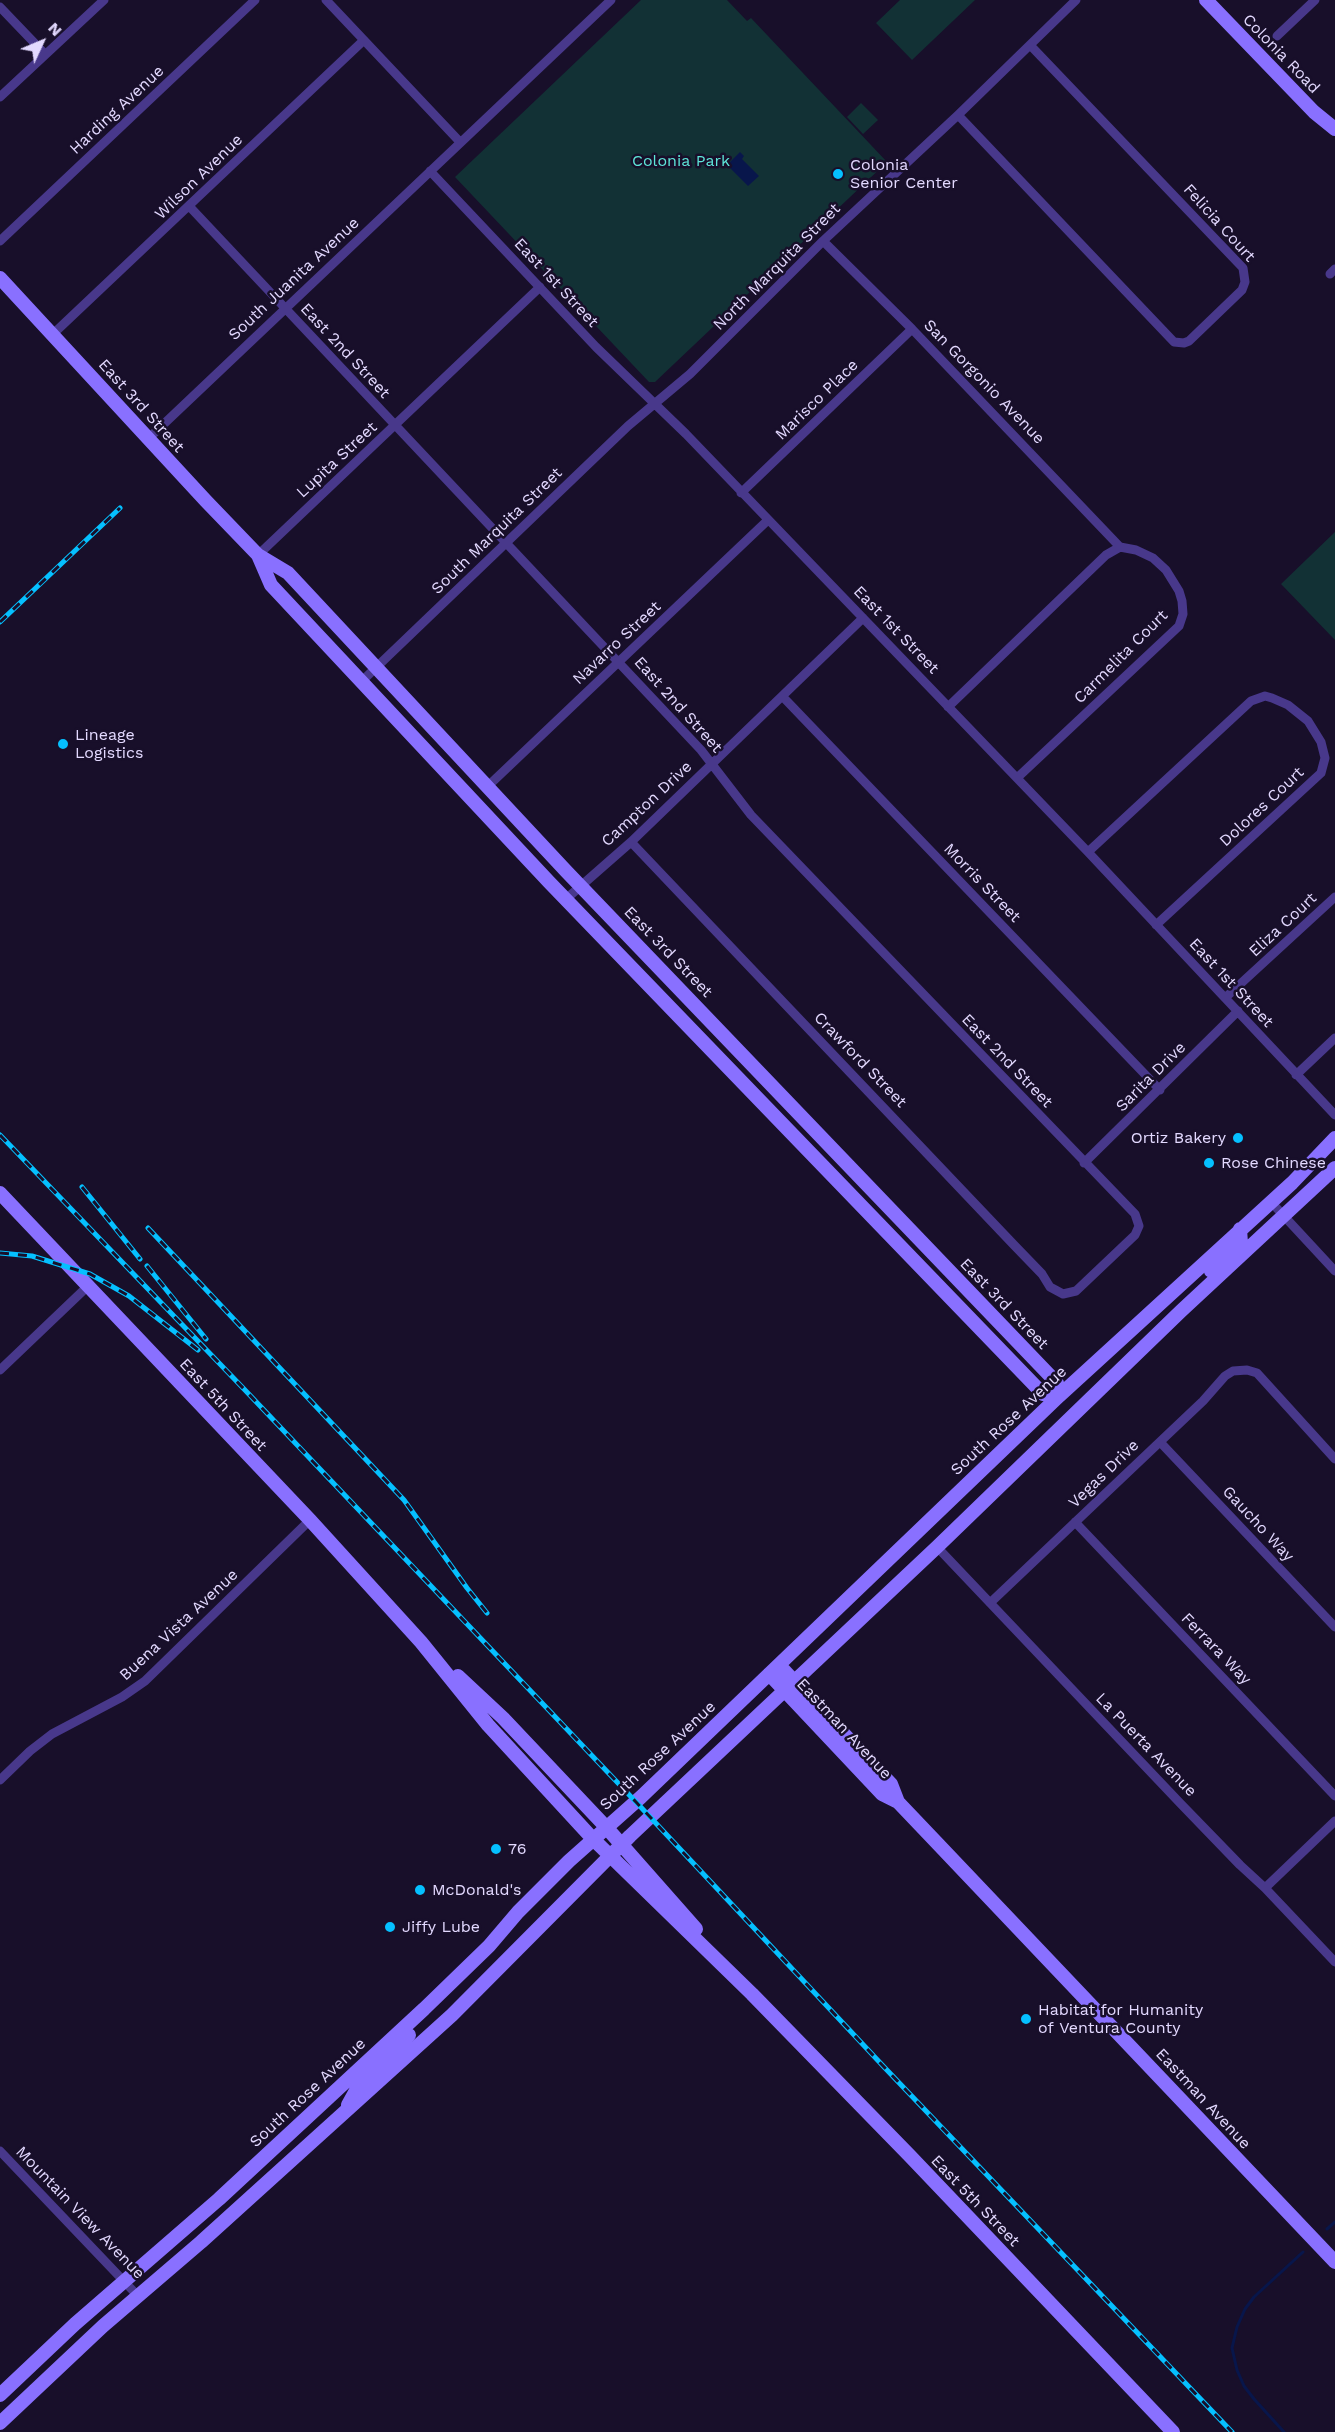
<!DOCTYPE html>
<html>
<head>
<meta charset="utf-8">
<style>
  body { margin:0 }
  #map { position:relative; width:1335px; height:2432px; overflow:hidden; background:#180f2a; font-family:"Work Sans",sans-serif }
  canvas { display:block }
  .north { position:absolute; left:12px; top:12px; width:60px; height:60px; -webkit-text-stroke:4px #180f2a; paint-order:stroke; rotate:46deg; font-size:16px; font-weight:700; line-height:24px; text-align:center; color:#e3d9ff }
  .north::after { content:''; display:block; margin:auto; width:21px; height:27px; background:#e3d9ff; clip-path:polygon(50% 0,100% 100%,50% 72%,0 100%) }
</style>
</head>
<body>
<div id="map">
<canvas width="1335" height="2432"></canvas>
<div class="north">N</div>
</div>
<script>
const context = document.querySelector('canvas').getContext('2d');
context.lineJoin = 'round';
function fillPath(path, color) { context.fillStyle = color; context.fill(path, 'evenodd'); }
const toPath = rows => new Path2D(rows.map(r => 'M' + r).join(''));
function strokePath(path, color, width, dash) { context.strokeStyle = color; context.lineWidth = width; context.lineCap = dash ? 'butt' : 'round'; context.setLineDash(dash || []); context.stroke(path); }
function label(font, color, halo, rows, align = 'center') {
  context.font = font + ' "Work Sans",sans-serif'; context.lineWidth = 5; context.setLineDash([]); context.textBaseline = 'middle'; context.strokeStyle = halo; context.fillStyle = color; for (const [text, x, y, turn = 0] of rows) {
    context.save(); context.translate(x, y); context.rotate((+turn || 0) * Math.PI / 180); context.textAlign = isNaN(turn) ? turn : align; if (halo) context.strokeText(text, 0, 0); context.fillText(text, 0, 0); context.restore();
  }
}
fillPath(toPath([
  [641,0,727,0,747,21,751,18,887,162,655,382,649,382,455,177],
  [900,0,975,0,912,60,876,23],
  [861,103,878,120,863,134,847,117],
  [1335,532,1335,640,1281,584]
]), '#123135');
fillPath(toPath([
  [740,152,744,156,742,159,759,176,748,186,727,165]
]), '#08164b');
strokePath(toPath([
  [1327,2229,1335,2222],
  [1284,2432,1254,2399,1244,2386,1237,2370,1232,2348,1237,2327,1245,2309,1254,2297,1303,2252]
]), '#08164b', 3);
strokePath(toPath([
  [326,0,460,142],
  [0,7,45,54],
  [1277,36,1315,0],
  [0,97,104,0],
  [958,115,1174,342,1184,343,1189,341,1242,290,1245,282,1243,268,1030,45],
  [430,171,596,347,686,434,1088,852,1335,1115],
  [189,206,701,750,751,815,1135,1214,1139,1226,1135,1235,1076,1291,1063,1294,1050,1287,1042,1274,1014,1245,631,842],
  [0,241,255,0],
  [823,241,912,329,1120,547],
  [1330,274,1335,269],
  [53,334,364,40],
  [149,438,611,0],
  [741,493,912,329],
  [258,555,540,287],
  [362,681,628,426,690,374,823,241,958,115,1076,0],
  [783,697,1160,1090],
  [948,707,1106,555,1120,547,1136,550,1153,558,1166,570,1179,591,1182,601,1183,614,1179,626,1017,778],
  [487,787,768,520],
  [1088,852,1251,701,1265,696,1272,698,1288,705,1308,721,1321,742,1325,758,1321,773,1156,925],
  [566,899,631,842,863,618],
  [1225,998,1335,897],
  [1296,1075,1335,1038],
  [1084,1163,1238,1011],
  [1271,1202,1335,1271],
  [0,1370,88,1286],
  [1160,1442,1335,1627],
  [1075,1522,1335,1796],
  [937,1547,1180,1803,1240,1865,1265,1888,1335,1962],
  [990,1603,1203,1401,1225,1376,1233,1371,1247,1370,1257,1373,1335,1459],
  [0,1780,30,1751,52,1734,122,1697,145,1681,310,1520],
  [1265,1888,1335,1821],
  [0,2151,138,2296]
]), '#48388b', 9);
strokePath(toPath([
  [1206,0,1314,112,1335,129],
  [0,278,206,501,258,555,288,573,566,871,1057,1383,1059,1396],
  [258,555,271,585,549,882,1043,1394,1059,1396],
  [0,1193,310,1520,421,1642,488,1725,593,1839,752,1994,910,2156,1173,2432],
  [1211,1271,1241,1243,1240,1229],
  [779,1665,891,1784,898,1802],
  [769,1674,882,1794,898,1802,938,1844,1335,2262],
  [458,1676,503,1718,606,1827,696,1929],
  [348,2105,363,2078,409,2035],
  [0,2395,75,2324,219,2199,424,2009,489,1946,518,1912,569,1861,641,1797,1059,1396,1292,1183,1335,1138],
  [0,2423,103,2326,201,2242,452,2015,630,1836,937,1547,1181,1311,1335,1168]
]), '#8970ff', 14);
const rail = toPath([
  [0,622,120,508],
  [0,1135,244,1389,636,1802,885,2068,1232,2432],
  [82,1187,140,1259],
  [148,1228,404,1500,467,1588,487,1613],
  [0,1253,32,1256,90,1274,129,1296,198,1350],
  [147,1266,206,1339]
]);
strokePath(rail, '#05c0ff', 5);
strokePath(rail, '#180f2a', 3, [9]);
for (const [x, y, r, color] of [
  [838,174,6,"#05c0ff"],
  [63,744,6,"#05c0ff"],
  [1238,1138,6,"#05c0ff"],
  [1209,1163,6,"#05c0ff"],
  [496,1849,6,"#05c0ff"],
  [420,1890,6,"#05c0ff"],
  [390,1927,6,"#05c0ff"],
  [1026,2019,6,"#05c0ff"]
]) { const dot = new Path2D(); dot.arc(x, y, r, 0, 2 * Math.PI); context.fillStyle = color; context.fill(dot); strokePath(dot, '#180f2a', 2); }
label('16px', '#e3d9ff', '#180f2a', [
  ["Colonia Road",1281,54,46],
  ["Harding Avenue",117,110,-43],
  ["Wilson Avenue",199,177,-44],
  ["Felicia Court",1219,223,48],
  ["North Marquita Street",777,267,-45],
  ["South Juanita Avenue",294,279,-43],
  ["East 1st Street",556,283,47],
  ["East 2nd Street",345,351,47],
  ["San Gorgonio Avenue",984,382,46],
  ["Marisco Place",817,400,-44],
  ["East 3rd Street",141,406,48],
  ["Lupita Street",337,460,-43],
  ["South Marquita Street",497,531,-44],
  ["East 1st Street",896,630,46],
  ["Navarro Street",617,643,-43],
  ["Carmelita Court",1121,657,-45],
  ["East 2nd Street",678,705,48],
  ["Campton Drive",647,804,-43],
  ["Dolores Court",1262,807,-43],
  ["Morris Street",982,883,46],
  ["Eliza Court",1283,925,-43],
  ["East 3rd Street",668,952,46],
  ["East 1st Street",1231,983,47],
  ["Crawford Street",860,1060,46],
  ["East 2nd Street",1007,1061,46],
  ["Sarita Drive",1151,1077,-45],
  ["East 3rd Street",1004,1304,46],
  ["East 5th Street",223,1405,47],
  ["South Rose Avenue",1009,1421,-43],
  ["Vegas Drive",1104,1474,-44],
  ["Gaucho Way",1258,1524,47],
  ["Buena Vista Avenue",179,1625,-43],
  ["Ferrara Way",1216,1649,46],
  ["Eastman Avenue",844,1729,47],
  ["La Puerta Avenue",1146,1745,46],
  ["South Rose Avenue",658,1756,-43],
  ["South Rose Avenue",308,2093,-43],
  ["Eastman Avenue",1203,2099,47],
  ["East 5th Street",975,2201,46],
  ["Mountain View Avenue",80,2213,46]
]);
label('16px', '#5ee6d9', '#180f2a', [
  ["Colonia Park",681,161]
]);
label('16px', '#e3d9ff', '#180f2a', [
  ["Colonia",850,165],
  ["Senior Center",850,183],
  ["Lineage",75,735],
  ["Logistics",75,753],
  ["Ortiz Bakery",1226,1138,"right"],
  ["Rose Chinese",1221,1163],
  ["76",508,1849],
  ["McDonald's",432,1890],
  ["Jiffy Lube",402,1927],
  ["Habitat for Humanity",1038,2010],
  ["of Ventura County",1038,2028]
], 'left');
</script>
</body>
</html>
